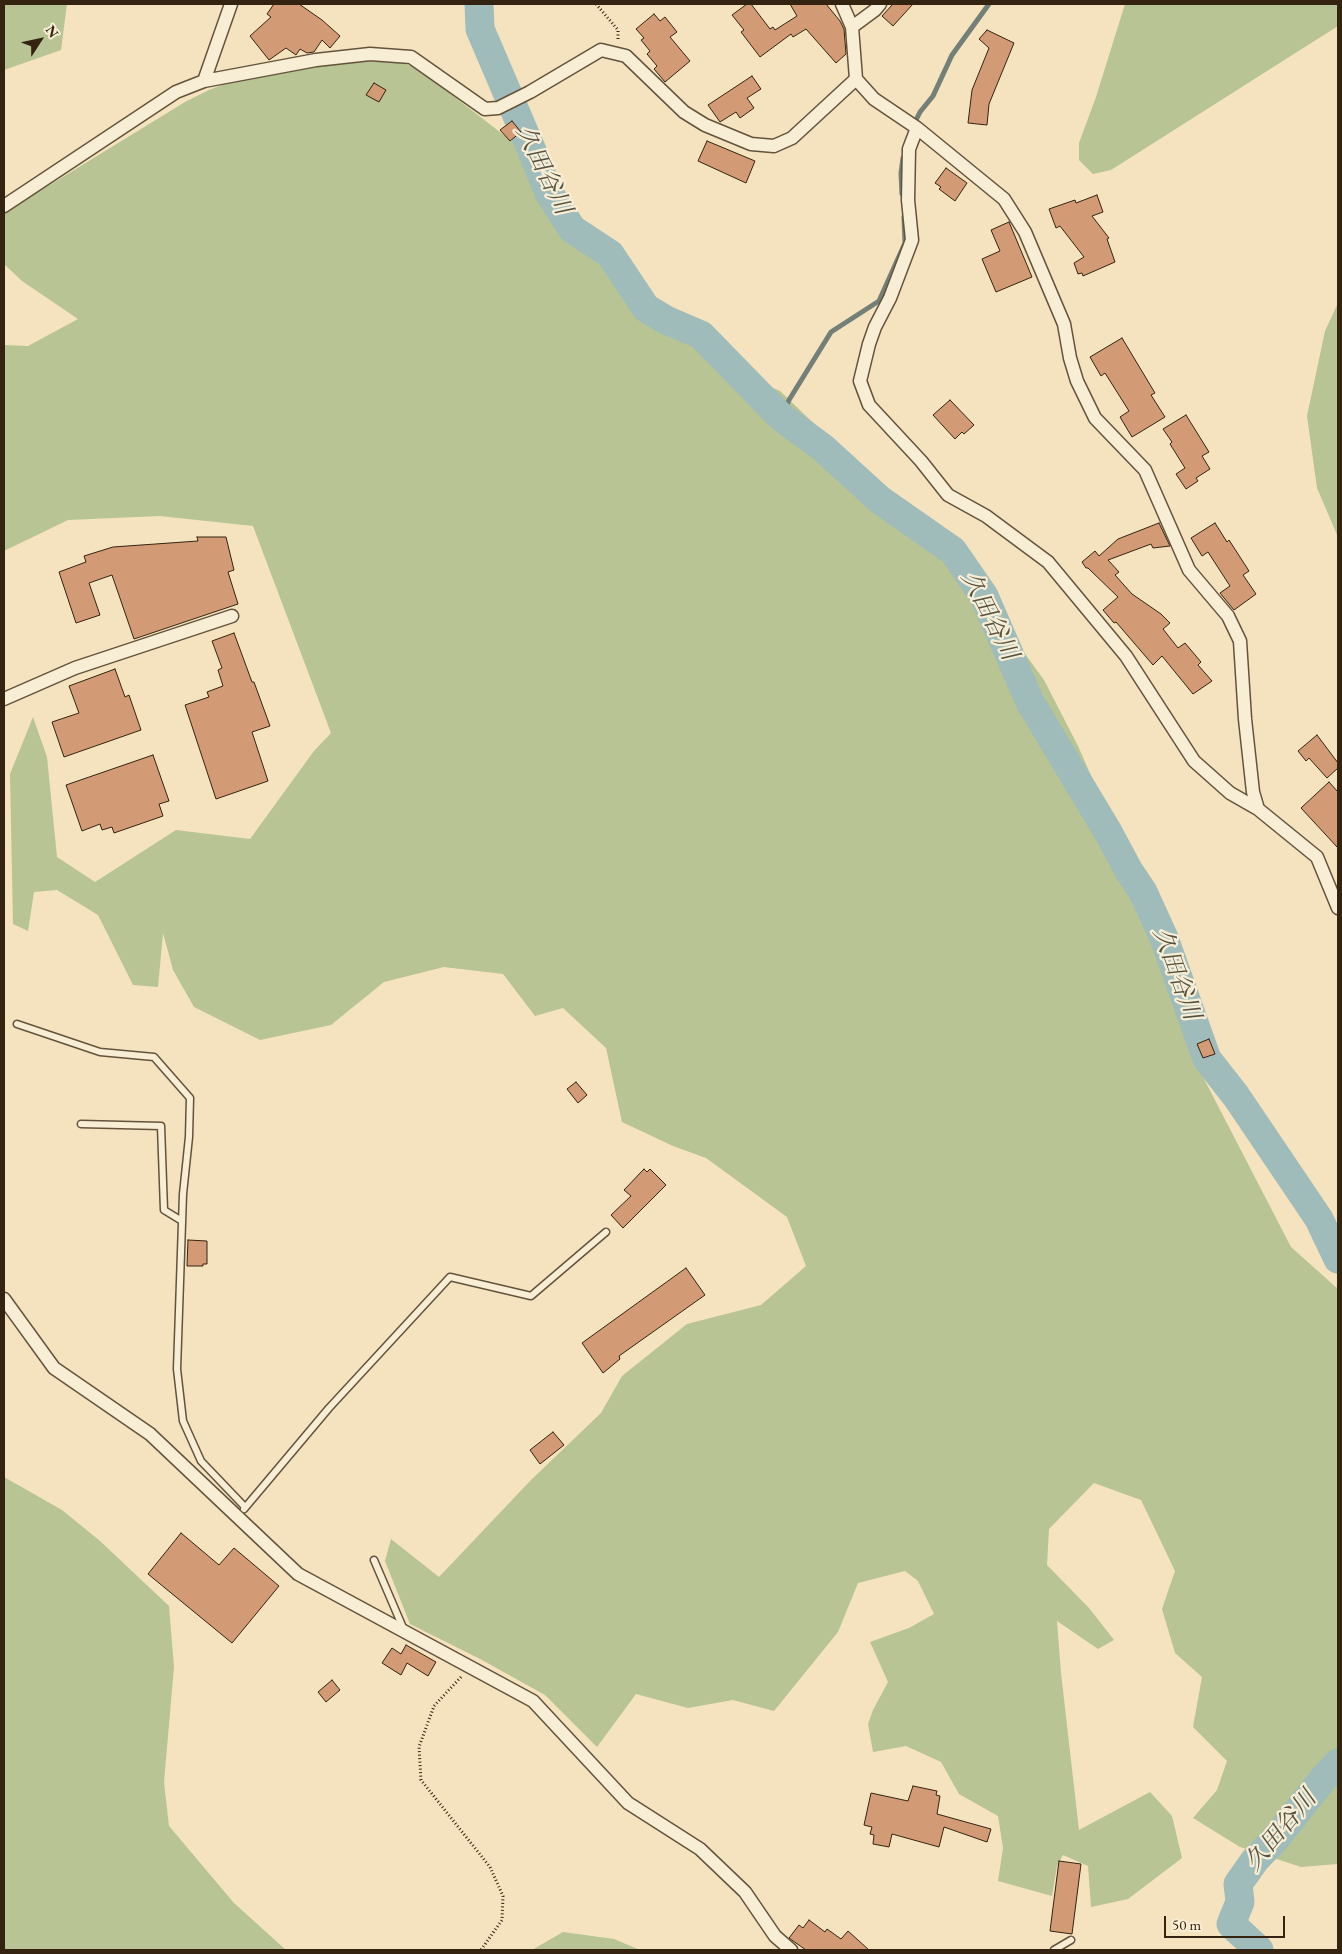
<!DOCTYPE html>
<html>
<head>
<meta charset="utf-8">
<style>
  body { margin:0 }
  #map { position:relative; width:1342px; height:1954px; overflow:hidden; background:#f4e3be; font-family:"EB Garamond",serif }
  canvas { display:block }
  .frame { position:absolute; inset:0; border:5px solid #342310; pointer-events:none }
  .north { position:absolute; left:15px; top:15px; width:50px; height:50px; -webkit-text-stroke:4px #f8edd5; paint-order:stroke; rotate:55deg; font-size:14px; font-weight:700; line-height:20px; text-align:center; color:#342310 }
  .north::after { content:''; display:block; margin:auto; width:18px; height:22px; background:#342310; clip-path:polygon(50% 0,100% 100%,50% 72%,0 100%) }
  .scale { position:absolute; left:1164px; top:1916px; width:121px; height:22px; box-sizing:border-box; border:2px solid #342310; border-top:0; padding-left:6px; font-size:15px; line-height:18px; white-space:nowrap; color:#342310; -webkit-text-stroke:4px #f8edd5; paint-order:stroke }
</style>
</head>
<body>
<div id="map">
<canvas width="1342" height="1954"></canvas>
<div class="frame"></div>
<div class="north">N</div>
<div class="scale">50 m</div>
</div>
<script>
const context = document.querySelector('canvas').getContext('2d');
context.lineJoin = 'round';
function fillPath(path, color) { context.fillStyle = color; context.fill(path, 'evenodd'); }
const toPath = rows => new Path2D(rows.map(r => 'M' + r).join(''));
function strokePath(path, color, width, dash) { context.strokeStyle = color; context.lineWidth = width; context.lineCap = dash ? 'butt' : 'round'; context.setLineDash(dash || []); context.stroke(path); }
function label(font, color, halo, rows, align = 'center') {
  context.font = font + ' "EB Garamond","Noto Serif JP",serif'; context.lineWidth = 4.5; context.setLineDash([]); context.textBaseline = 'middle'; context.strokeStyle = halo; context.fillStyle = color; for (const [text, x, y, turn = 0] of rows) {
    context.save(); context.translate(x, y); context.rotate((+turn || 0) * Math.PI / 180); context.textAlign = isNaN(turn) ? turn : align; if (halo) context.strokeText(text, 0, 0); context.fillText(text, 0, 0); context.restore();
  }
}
fillPath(toPath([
  [4,4,67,4,61,50,4,70],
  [1125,4,1338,4,1338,26,1111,170,1093,174,1079,160,1079,143,1096,97],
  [393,58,421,71,527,153,545,178,563,221,609,261,646,316,687,332,721,360,762,383,780,391,852,460,882,483,947,556,999,618,1044,680,1078,746,1128,860,1202,1075,1291,1247,1338,1289,1338,1864,1301,1867,1240,1847,1193,1818,1217,1790,1227,1761,1193,1727,1202,1677,1175,1653,1162,1609,1175,1571,1141,1500,1094,1483,1049,1529,1047,1565,1089,1608,1114,1640,1098,1649,1057,1621,1061,1673,1079,1830,1150,1792,1172,1816,1182,1858,1128,1899,1091,1907,1088,1866,1063,1855,1057,1866,1052,1896,998,1881,1003,1848,998,1816,959,1794,941,1762,906,1746,873,1752,868,1724,873,1710,888,1682,870,1642,909,1628,934,1614,918,1581,905,1571,858,1583,838,1632,774,1711,733,1700,688,1708,636,1694,597,1747,545,1695,482,1660,410,1624,385,1561,391,1539,439,1577,531,1480,601,1413,622,1376,687,1324,761,1305,806,1266,787,1217,706,1158,673,1146,622,1122,606,1048,563,1008,535,1016,503,974,444,967,384,982,331,1025,260,1040,194,1007,173,970,163,933,158,987,133,985,98,915,57,890,34,892,28,931,13,924,10,774,33,717,47,757,57,857,95,882,176,830,250,839,314,751,331,733,253,526,160,516,68,520,4,551,4,345,28,346,78,319,22,281,4,264,4,213,185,102,209,90,267,68],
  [1338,303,1338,537,1317,488,1307,416,1325,331],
  [4,1477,62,1510,100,1541,169,1606,174,1667,164,1782,169,1826,234,1903,286,1950,4,1950],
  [563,1932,614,1939,640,1950,532,1950]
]), '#b8c494');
strokePath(toPath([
  [913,126,920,112,933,96,952,55,989,4],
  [902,194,901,173,903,158],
  [781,417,789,400,831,332,879,301,905,243,904,217]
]), '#747f77', 5);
strokePath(toPath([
  [479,4,480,29,533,153,549,193,572,229,610,254,646,308,666,320,701,335,781,417,823,448,880,500,953,551,984,596,1030,702,1108,832,1129,871,1143,892,1164,938,1207,1059,1236,1096,1319,1219,1338,1259],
  [1259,1950,1231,1924,1240,1902,1238,1884,1255,1860,1277,1837,1323,1779,1338,1763]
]), '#9fbcbb', 29);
const building = toPath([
  [274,4,299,4,322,20,340,36,330,48,322,40,314,52,307,53,300,49,296,55,286,48,269,60,250,36,271,17,267,14,274,4],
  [747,4,751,4,770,29,773,27,775,30,797,16,790,4,826,4,840,21,844,29,846,54,836,63,806,29,793,37,791,34,760,57,741,32,744,30,732,15,747,4],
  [893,4,913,4,893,26,882,16,893,4],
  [654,14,660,21,665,17,677,32,670,37,690,61,665,82,654,69,657,66,647,54,650,51,641,40,644,38,636,29,654,14],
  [987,30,1014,43,989,104,987,125,968,123,972,90,989,48,979,39,987,30],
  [752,76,761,89,747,98,754,108,740,118,736,112,720,122,708,105,752,76],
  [374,83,386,90,379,102,366,95,374,83],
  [512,121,521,132,510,141,500,130,512,121],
  [707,141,755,161,746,183,698,161,707,141],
  [946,168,967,183,955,201,939,189,941,187,935,183,946,168],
  [1097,195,1103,212,1092,216,1109,238,1107,239,1115,262,1083,276,1082,273,1078,274,1074,263,1084,257,1060,226,1056,228,1049,209,1075,200,1076,203,1097,195],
  [1009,222,1032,277,996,292,982,259,1000,251,991,230,1009,222],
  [1122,338,1155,393,1151,395,1165,417,1132,437,1120,417,1129,411,1105,373,1101,376,1090,357,1122,338],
  [950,400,974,425,964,434,962,432,955,439,933,415,950,400],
  [1186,415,1209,452,1202,456,1210,469,1196,478,1198,481,1186,489,1176,474,1185,468,1170,444,1172,442,1163,429,1186,415],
  [1159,523,1170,546,1153,548,1151,544,1108,560,1119,572,1115,575,1132,594,1161,614,1170,623,1163,629,1178,648,1185,643,1201,662,1198,665,1212,681,1193,694,1162,656,1153,665,1116,622,1114,623,1103,610,1118,597,1088,568,1086,568,1082,562,1095,551,1099,556,1118,539,1159,523],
  [1215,523,1227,542,1229,540,1249,571,1243,575,1256,594,1234,610,1220,593,1230,586,1208,552,1202,556,1191,538,1215,523],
  [197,537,226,537,234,570,228,572,238,604,134,639,112,575,89,583,100,615,76,623,59,572,86,562,84,556,113,547,198,541,197,537],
  [234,633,252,682,254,682,270,726,252,732,268,781,216,799,185,705,209,697,207,692,223,686,218,670,222,668,212,641,234,633],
  [115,669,125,697,129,695,141,730,64,757,52,722,79,713,69,686,115,669],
  [1317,735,1338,763,1338,768,1327,778,1309,758,1306,761,1298,751,1317,735],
  [153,755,169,801,159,804,163,816,114,833,112,827,102,830,100,824,82,831,66,785,153,755],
  [1329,782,1338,792,1338,848,1301,808,1329,782],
  [1209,1039,1215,1054,1203,1058,1197,1044,1209,1039],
  [576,1082,587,1095,578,1103,567,1089,576,1082],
  [644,1169,647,1172,650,1169,666,1185,623,1228,611,1215,631,1196,624,1190,644,1169],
  [188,1240,207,1241,207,1264,203,1264,203,1266,187,1266,188,1240],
  [686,1268,705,1295,619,1356,620,1359,603,1373,582,1343,686,1268],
  [553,1432,564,1445,540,1464,530,1450,553,1432],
  [181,1533,219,1565,234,1548,279,1586,232,1643,148,1574,181,1533],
  [406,1645,436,1662,428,1676,407,1663,401,1675,382,1663,392,1648,401,1654,406,1645],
  [332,1680,340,1690,326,1702,318,1692,332,1680],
  [913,1786,937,1791,936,1795,940,1796,937,1814,991,1829,987,1842,944,1827,939,1847,892,1834,889,1847,873,1844,874,1835,870,1834,872,1827,864,1825,871,1793,908,1801,913,1786],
  [1059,1861,1081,1864,1072,1934,1050,1931,1059,1861],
  [809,1920,825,1932,827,1929,841,1939,848,1931,869,1950,806,1950,789,1938,799,1925,803,1928,809,1920]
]);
fillPath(building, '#d39a76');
strokePath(building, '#342310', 1);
const lane = toPath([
  [17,1024,100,1052,154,1057,190,1098,189,1137,183,1194,177,1369,183,1421,201,1461,245,1507],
  [81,1124,161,1126,164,1210,182,1221],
  [244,1509,329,1408,450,1277,531,1296,606,1232],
  [374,1560,404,1630],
  [1054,1950,1071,1940]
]);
const street = toPath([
  [842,4,852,27,856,79,874,99,917,128,1004,199,1025,232,1064,324,1070,358,1077,381,1095,418,1145,470,1189,570,1228,616,1240,641,1245,719,1253,792,1258,809],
  [852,27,875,10,880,4],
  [204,81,231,4],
  [917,128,909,149,908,200,912,240,890,298,875,327,869,344,860,381,869,405,921,461,948,495,986,516,1048,562,1126,656,1194,761,1230,793,1258,809,1317,857,1338,908],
  [4,206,176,92,204,81,316,60,370,54,411,57,485,109,498,108,530,92,601,50,626,56,684,112,705,125,751,144,774,146,792,138,856,79],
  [4,699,75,668,232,616],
  [4,1299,54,1368,150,1434,298,1574,533,1701,628,1803,700,1849,745,1892,775,1936,791,1950]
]);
strokePath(lane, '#64533c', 9);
strokePath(street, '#64533c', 15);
strokePath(toPath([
  [596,4,618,30,618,40],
  [461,1677,434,1706,419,1747,421,1780,490,1867,503,1896,502,1920,481,1950]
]), '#342310', 3, [1, 2.5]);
strokePath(lane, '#f8edd5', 6);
strokePath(street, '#f8edd5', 12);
label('italic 24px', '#545143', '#f8edd5', [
  ["久田谷川",543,170,64],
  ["久田谷川",989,616,63],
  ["久田谷川",1176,974,70],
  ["久田谷川",1281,1831,-50]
]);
</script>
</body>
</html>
